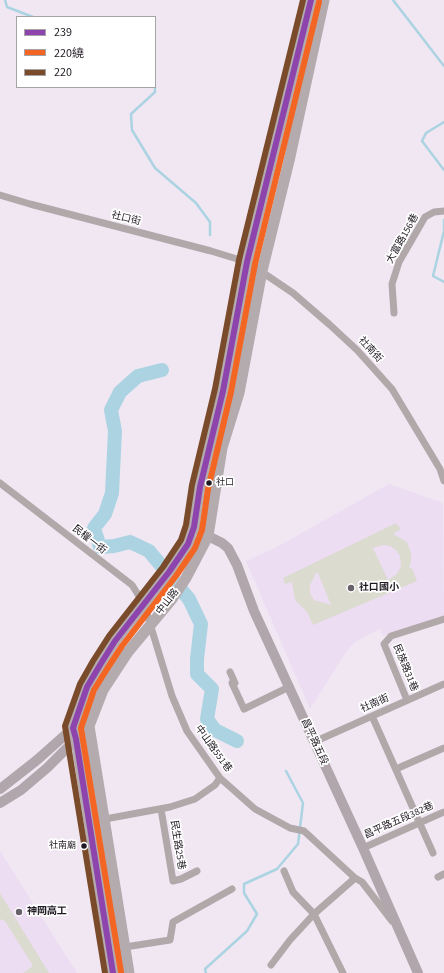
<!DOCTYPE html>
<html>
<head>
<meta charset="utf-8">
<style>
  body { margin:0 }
  #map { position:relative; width:444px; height:973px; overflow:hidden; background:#f0e7f3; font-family:"Source Sans 3","Noto Sans TC",sans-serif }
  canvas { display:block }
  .legend { position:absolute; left:16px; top:16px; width:140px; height:72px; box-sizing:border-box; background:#fff; border:1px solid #a6a3a7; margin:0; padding:5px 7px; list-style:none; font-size:12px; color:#201a22 }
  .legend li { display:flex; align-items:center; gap:8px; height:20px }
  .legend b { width:20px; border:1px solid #a6a3a7 }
</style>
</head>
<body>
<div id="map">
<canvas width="444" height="973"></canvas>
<ul class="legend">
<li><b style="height:5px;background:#8e44ad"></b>239</li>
<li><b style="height:5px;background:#f26522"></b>220繞</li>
<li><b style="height:5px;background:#7a4b2a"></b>220</li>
</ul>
</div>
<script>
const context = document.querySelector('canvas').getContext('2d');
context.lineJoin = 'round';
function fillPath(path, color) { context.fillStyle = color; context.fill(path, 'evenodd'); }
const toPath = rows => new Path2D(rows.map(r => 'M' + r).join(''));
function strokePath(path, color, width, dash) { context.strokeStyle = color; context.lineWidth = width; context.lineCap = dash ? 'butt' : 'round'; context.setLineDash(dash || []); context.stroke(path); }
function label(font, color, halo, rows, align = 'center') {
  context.font = font + ' "Source Sans 3","Noto Sans TC",sans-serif'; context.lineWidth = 3.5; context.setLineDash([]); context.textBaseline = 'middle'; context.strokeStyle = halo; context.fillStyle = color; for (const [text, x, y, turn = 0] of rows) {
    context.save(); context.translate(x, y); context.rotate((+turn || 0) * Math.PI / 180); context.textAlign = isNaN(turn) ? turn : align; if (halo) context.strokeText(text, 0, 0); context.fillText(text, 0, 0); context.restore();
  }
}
fillPath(toPath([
  [389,484,443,503,444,615,383,636,380,629,358,640,350,647,342,658,310,709,246,561,275,548],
  [0,851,77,973,0,973]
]), '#edddf3');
fillPath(toPath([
  [396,523,401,529,393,534,407,542,411,553,411,562,409,568,412,568,417,581,313,625,307,612,295,600,292,582,285,584,283,578],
  [383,545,390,546,396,550,400,556,401,566,397,574,388,580,373,548],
  [316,573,318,573,331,605,314,600,310,593,310,585],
  [0,893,49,973,23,973,33,966,5,921,0,919]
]), '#dbdbd0');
strokePath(toPath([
  [5,0,7,7,33,17],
  [393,0,444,66],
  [155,87,155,92,131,114,132,130,155,168,196,203,210,222,210,235],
  [444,122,426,133,422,141,444,170],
  [444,220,444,231,433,276,444,282],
  [206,973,205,969,247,931,257,914,244,893,244,884,277,869,298,844,303,803,286,771]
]), '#abd3e2', 2.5);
strokePath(toPath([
  [162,370,138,376,120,392,111,410,115,431,112,493,105,514,94,528,100,547,114,546,130,542,149,551,189,599,201,624,197,659,197,674,212,689,207,719,215,730,237,741]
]), '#abd3e2', 14);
strokePath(toPath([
  [0,195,30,204,211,251,247,262,293,293,330,325,357,350,392,389,440,469,444,481],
  [394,313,392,284,399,262,425,217,434,212,444,211],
  [0,483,132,585,144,604,172,696,187,731,220,778,255,809,290,828,304,831,355,878,362,882,392,921],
  [230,672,235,683,232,683,244,709,289,687],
  [407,700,384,644,391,636,444,619],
  [372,716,433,853],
  [314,742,444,684],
  [396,769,444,748],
  [161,809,173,881,181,879,197,871],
  [89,822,170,807,195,799,215,785,220,778],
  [363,848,444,812],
  [284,871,293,892,314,914,343,973],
  [438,877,444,874],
  [125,947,170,940,173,922,232,889],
  [271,965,290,940,314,914,355,878]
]), '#b1a8aa', 7);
strokePath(toPath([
  [194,527,208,536,222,543,228,548,237,565,254,611,363,848,418,973],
  [0,789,37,760,73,728],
  [0,803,21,790,47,768,76,739]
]), '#b1a6ab', 10);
strokePath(toPath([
  [86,723,89,726,129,973],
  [76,739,89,726,103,690,128,652,172,599,186,578,208,536,222,448,239,393,262,271,289,161,324,0],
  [113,973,76,739,73,728,87,687,100,665,115,641,169,572,188,544,194,527,200,487,223,391,247,262,311,0]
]), '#b4abaf', 11);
strokePath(toPath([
  [113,973,76,739,73,728,87,687,100,665,115,641,169,572,188,544,194,527,200,487,223,391,247,262,311,0]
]), '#8e44ad', 6);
strokePath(toPath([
  [121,972,81,728,94,690,107,669,122,646,176,576,195,548,202,530,208,489,231,392,255,264,319,2]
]), '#f26522', 6);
strokePath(toPath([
  [105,973,65,726,80,684,93,661,109,636,163,567,181,540,186,525,192,485,215,389,239,260,303,0]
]), '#7a4b2a', 6);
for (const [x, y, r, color] of [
  [209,483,3.5,"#201a22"],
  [351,588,4,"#69626b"],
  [84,846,3.5,"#201a22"],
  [19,912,4,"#69626b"]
]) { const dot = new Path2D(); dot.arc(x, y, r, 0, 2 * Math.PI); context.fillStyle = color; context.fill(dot); strokePath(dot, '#fff', 1.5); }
label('9px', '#201a22', '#fff', [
  ["社口",216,483],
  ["社南廟",76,846,"right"]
], 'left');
label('10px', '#201a22', '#fff', [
  ["社口街",126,219,14],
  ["大富路156巷",403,239,-61],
  ["社南街",370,350,47],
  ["民權一街",89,540,38],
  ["中山路",168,602,-52],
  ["民族路31巷",405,668,68],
  ["社南街",375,704,-24],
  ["昌平路五段",314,742,65],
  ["中山路551巷",213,749,54],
  ["昌平路五段382巷",399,821,-24],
  ["民生路25巷",177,845,81]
]);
label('bold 10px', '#201a22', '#fff', [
  ["社口國小",359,588],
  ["神岡高工",27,912]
], 'left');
</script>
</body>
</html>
